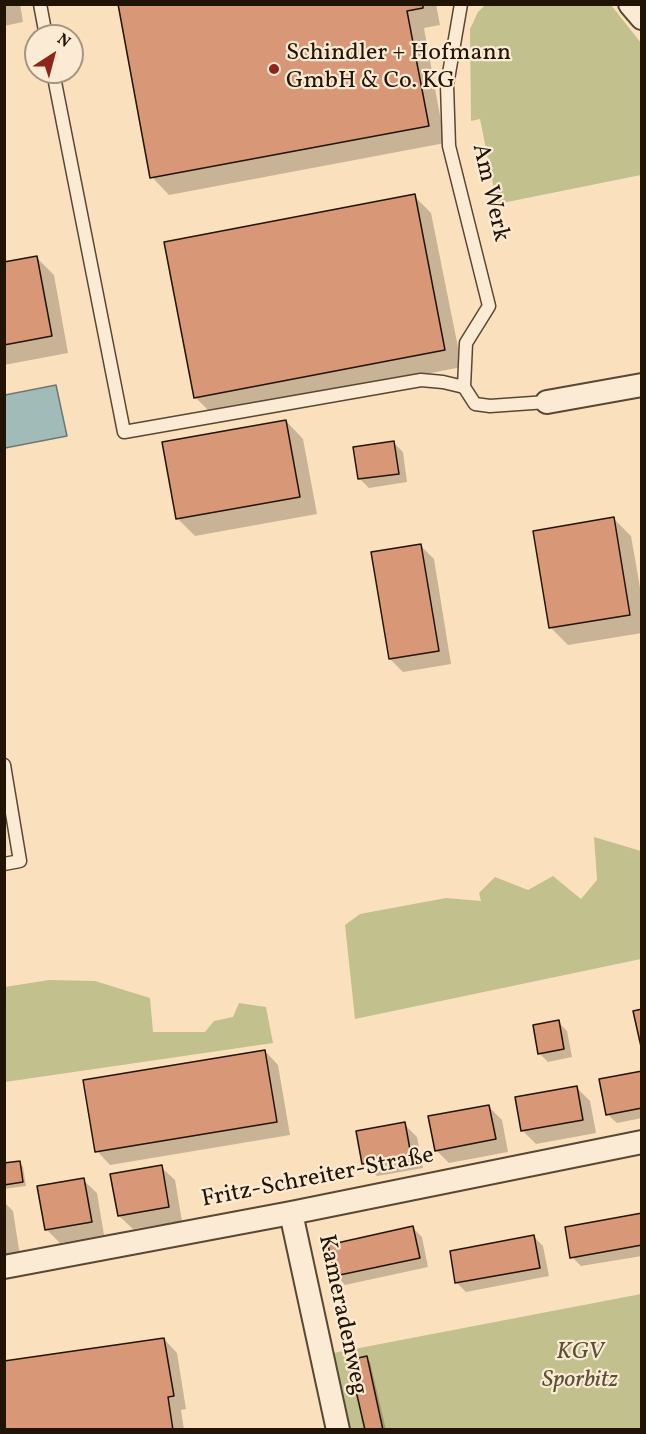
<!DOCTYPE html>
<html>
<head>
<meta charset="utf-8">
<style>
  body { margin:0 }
  #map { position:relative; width:646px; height:1434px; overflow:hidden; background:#fbe0bd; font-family:Vollkorn,serif }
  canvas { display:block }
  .frame { position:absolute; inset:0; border:6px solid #221404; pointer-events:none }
  .north { position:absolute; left:24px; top:24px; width:60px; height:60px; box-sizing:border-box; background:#fcebd4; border:2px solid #a59581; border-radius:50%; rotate:36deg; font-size:16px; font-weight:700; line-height:24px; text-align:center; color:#221404 }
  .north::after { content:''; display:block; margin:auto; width:21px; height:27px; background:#8f2418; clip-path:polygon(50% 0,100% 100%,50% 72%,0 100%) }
</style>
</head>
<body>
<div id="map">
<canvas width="646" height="1434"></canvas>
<div class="frame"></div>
<div class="north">N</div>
</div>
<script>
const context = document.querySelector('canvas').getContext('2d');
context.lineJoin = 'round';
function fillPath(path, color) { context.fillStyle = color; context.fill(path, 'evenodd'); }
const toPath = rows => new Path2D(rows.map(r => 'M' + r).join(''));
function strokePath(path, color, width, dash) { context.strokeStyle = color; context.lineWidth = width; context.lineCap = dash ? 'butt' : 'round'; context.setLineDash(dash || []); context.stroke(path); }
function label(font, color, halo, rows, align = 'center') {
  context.font = font + ' Vollkorn,serif'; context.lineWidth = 4.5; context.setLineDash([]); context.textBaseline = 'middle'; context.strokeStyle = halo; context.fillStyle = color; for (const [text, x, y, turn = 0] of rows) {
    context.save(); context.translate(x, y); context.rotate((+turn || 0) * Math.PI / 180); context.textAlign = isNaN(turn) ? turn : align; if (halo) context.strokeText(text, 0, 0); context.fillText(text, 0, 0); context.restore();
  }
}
fillPath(toPath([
  [485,5,611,5,641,43,641,175,497,204,480,119,471,121,470,29,478,12],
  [594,837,641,851,641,959,355,1019,345,925,360,914,446,898,481,901,479,893,495,877,528,890,553,876,581,899,597,880],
  [49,980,95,981,150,998,153,1032,205,1032,214,1021,233,1017,239,1003,266,1007,273,1043,5,1082,5,987],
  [641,1294,641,1429,343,1429,328,1354]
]), '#c2c18e');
const water = toPath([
  [56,385,67,436,5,448,5,395,56,385]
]);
fillPath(water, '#a1bbb9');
strokePath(water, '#6e7871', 1.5);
fillPath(toPath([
  [4,4,20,4,23,22,4,26],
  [119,4,436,4,440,25,424,28,445,143,169,195,152,177],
  [414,196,431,213,462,367,213,415,196,398],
  [36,257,54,275,68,353,4,365,4,263],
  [286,421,303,439,317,514,195,536,177,518],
  [394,443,403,452,407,482,369,488,360,479],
  [614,519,631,536,642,599,642,633,568,645,550,627],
  [421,546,434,559,451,664,403,672,390,659],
  [558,1022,567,1031,572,1057,548,1062,539,1053],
  [265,1051,278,1065,290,1135,110,1165,97,1151],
  [642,1072,642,1118,617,1123,607,1114],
  [576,1087,590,1101,596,1133,536,1144,523,1131],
  [489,1107,502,1120,508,1152,449,1163,436,1150],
  [404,1124,417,1137,423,1168,377,1176,364,1163],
  [19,1162,23,1167,26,1186,4,1189,4,1165],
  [161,1167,175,1180,182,1221,133,1229,119,1216],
  [83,1180,97,1193,104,1235,60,1243,46,1229],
  [4,1202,13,1211,20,1256,4,1258],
  [642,1215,642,1256,581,1266,572,1257],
  [413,1228,422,1237,428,1267,345,1285,336,1275],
  [534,1237,543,1246,549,1276,466,1292,457,1283],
  [164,1339,177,1353,186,1409,181,1410,184,1430,4,1430],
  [366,1358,370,1362,386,1430,367,1430]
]), '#0003');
const building = toPath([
  [118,4,423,4,423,8,407,11,429,126,150,178,118,4],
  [415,194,445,350,194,398,164,242,415,194],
  [37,256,52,336,4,345,4,262,37,256],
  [286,420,300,497,176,519,162,442,286,420],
  [394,441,399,474,358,479,353,447,394,441],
  [614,517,630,615,549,628,533,531,614,517],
  [421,544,439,651,389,659,371,552,421,544],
  [642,1009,642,1051,633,1011,642,1009],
  [559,1020,564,1049,538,1054,533,1025,559,1020],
  [265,1050,277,1122,95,1152,83,1080,265,1050],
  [642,1071,642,1108,606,1115,599,1079,642,1071],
  [577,1086,583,1120,521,1131,515,1097,577,1086],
  [489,1105,496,1139,435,1151,428,1116,489,1105],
  [405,1122,411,1155,362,1164,356,1131,405,1122],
  [20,1161,23,1182,4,1185,4,1163,20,1161],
  [162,1165,169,1207,118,1216,110,1174,162,1165],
  [84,1178,92,1222,45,1230,37,1186,84,1178],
  [642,1213,642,1245,570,1258,565,1227,642,1213],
  [413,1226,420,1258,335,1276,328,1245,413,1226],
  [534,1235,540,1268,455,1283,450,1251,534,1235],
  [164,1338,174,1396,168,1397,173,1430,4,1430,4,1361,164,1338],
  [367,1356,383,1430,365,1430,349,1360,367,1356]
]);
fillPath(building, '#d89777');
strokePath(building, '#221404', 1.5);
const lane = toPath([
  [40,4,46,36],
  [461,4,447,85,449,146,489,306,466,343,464,387],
  [53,72,124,432,421,380,443,382,464,387,475,404,490,406,547,402],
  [4,765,20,861,4,864]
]);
const street = toPath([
  [630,4,642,18],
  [547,402,642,385],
  [291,1213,338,1430],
  [4,1267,291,1213,642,1142]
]);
strokePath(lane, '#584732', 15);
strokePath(street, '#584732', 26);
strokePath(lane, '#fcebd4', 12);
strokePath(street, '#fcebd4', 22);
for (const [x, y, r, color] of [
  [274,69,6,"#8f2418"]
]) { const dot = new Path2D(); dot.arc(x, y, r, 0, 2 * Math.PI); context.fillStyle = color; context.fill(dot); strokePath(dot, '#fcebd4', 2); }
label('24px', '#221404', '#fcebd4', [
  ["Schindler + Hofmann",286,55],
  ["GmbH & Co. KG",286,83]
], 'left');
label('24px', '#221404', '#fcebd4', [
  ["Am Werk",489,193,77],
  ["Fritz-Schreiter-Straße",318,1179,-11],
  ["Kameradenweg",341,1315,78]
]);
label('italic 24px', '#5a5134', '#fcebd4', [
  ["KGV",580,1354],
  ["Sporbitz",580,1382]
]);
</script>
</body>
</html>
